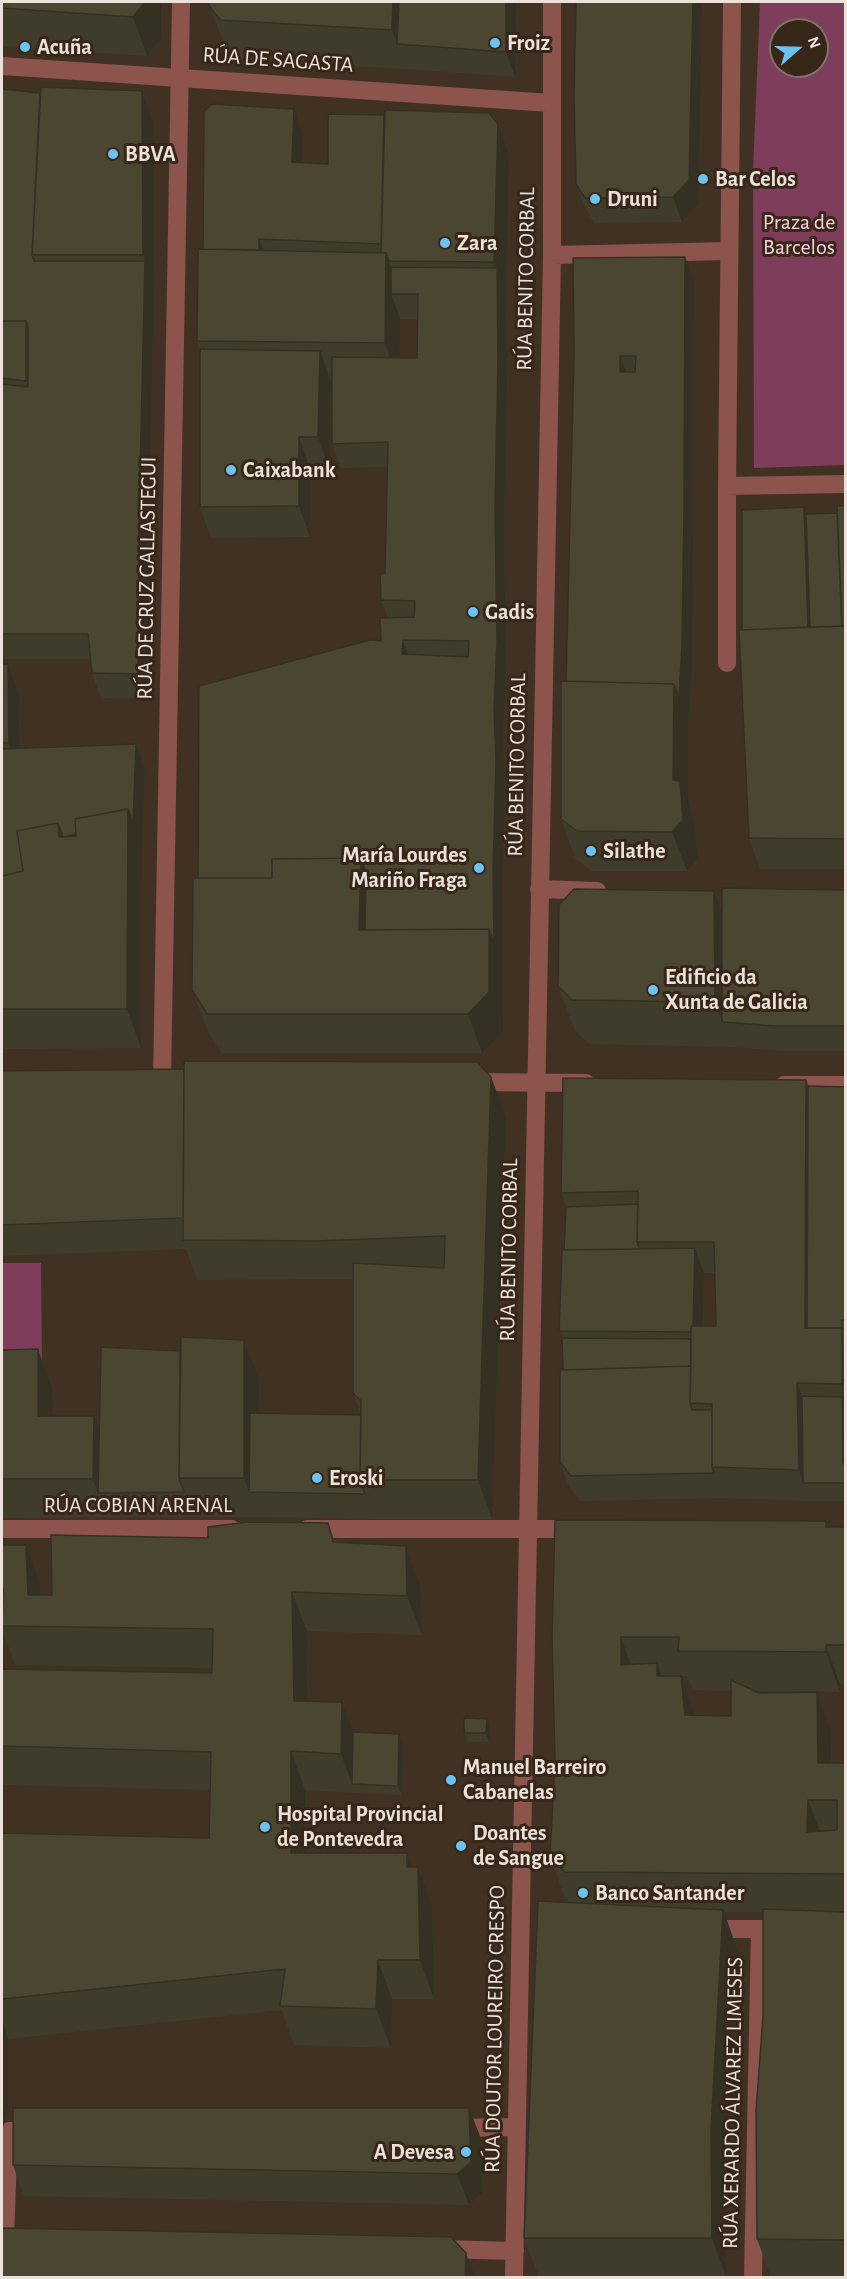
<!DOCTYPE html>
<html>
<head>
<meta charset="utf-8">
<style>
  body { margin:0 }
  #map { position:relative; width:847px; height:2279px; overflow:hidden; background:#413123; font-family:"Alegreya Sans",sans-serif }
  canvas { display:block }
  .frame { position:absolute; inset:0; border:3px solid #ece2d9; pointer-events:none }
  .north { position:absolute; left:769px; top:18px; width:60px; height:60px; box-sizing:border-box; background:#362719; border:2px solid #7f7266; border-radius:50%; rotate:70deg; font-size:16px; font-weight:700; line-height:24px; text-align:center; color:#ece2d9 }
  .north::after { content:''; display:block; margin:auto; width:21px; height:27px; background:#6cc3f2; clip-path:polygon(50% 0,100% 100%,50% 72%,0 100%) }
</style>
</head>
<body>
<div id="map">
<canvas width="847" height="2279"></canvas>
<div class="frame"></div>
<div class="north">N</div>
</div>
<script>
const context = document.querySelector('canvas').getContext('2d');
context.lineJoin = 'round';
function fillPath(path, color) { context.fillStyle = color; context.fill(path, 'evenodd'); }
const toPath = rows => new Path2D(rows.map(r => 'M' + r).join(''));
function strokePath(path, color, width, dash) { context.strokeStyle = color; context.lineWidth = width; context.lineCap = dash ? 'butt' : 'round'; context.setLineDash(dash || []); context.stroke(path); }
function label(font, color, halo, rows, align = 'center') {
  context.font = font + ' "Alegreya Sans",sans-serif'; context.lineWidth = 6; context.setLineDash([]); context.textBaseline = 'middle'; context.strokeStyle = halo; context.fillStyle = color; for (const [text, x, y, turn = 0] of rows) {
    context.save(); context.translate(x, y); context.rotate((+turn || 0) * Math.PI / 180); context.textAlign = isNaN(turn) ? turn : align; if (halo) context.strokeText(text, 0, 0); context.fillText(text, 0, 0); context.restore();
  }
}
fillPath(toPath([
  [760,2,845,2,845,465,754,468,753,171],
  [781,30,817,30,817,66,781,66],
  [2,1263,41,1263,42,1367,2,1367]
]), '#7e3d5a');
strokePath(toPath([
  [732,2,727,486,846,484],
  [2,66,551,103],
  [552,255,728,251],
  [727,486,727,663],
  [539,889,597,891],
  [162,1080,181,2],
  [469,1082,586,1083],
  [784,1085,846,1085],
  [2,1529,232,1529],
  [307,1529,580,1529],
  [706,1929,772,1929],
  [452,2128,517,2127],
  [5,2238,9,2131,37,2130],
  [439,2249,515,2251],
  [514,2278,552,255,552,2],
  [753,2278,760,1929]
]), '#8c544c', 18);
fillPath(toPath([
  [2,2,161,2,161,39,147,56,2,46],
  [209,2,516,2,515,77,406,69,235,59,229,53,224,44,209,5],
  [2,89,40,93,142,91,153,122,154,286,148,544,148,699,101,698,92,673,91,659,2,659],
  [574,95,698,205,682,222,594,223,586,209,576,184],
  [303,134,302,162,328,164,509,155,506,293,507,384,504,532,506,667,503,735,505,786,502,895,503,1031,482,1053,221,1053,207,1029,192,990,198,878,381,641,388,618,381,600,385,573,388,467,341,468,332,444,332,382,331,382,329,468,310,468,310,537,211,538,200,507,200,349,197,341,203,249],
  [400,318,400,319,418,319,417,358,399,358],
  [685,257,694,282,693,534,692,669,688,723,688,801,694,820,698,859,687,871,591,871,575,858,561,819,566,681,574,355],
  [846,505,846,869,760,869,749,838,742,630,804,507,806,514,837,513],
  [2,664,8,664,19,695,20,748,145,769,142,848,141,1048,2,1049],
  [846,890,846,1051,785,1051,731,1047,589,1044,575,1031,558,986,722,912],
  [2,1071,491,1077,506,1117,492,1519,374,1519,258,1517,2,1518,2,1350,52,1388,52,1416,94,1416,99,1432,180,1351,244,1340,259,1379,258,1413,361,1415,353,1393,353,1279,197,1280,186,1249,2,1256],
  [808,1086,846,1087,846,1501,810,1501,723,1498,580,1501,569,1487,560,1462,563,1370,562,1338,559,1331,564,1250,566,1207,561,1193],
  [704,1273,715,1273,716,1326,703,1326],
  [826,1521,828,1527,846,1527,846,1684,840,1684,840,1692,754,1691,831,1731,832,1763,846,1763,846,2277,771,2277,757,2239,763,2016,763,1912,724,1912,737,1949,725,2170,726,2277,539,2277,524,2238,571,1903,564,1896,550,1857,555,1760,552,1637],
  [662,1676,687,1676,693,1690,731,1691,731,1716,695,1716],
  [328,1523,335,1542,420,1585,422,1635,307,1631,308,1701,353,1732,399,1734,403,1743,402,1795,355,1793,305,1790,305,1853,407,1853,412,1867,432,1906,434,1999,392,1999,391,2048,294,2045,282,2010,8,2039,8,2106,2,2132,2,1833,209,1838,210,1790,2,1785,2,1669,212,1673,212,1668,15,1665,2,1629,2,1535,6,1545,40,1584,40,1595,52,1595,208,1538],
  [490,1728,489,1742,468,1742,464,1733],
  [469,2108,481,2139,482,2193,469,2205,24,2196,13,2165]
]), '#403c2b');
fillPath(toPath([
  [145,2,161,2,161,39,147,56,133,17],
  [393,2,409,2,397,44,392,30],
  [506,2,516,2,515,77,506,52],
  [693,2,702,2,698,205,682,222,673,197],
  [142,91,153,122,154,286,148,544,148,699,138,674,139,519,145,261,143,255],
  [294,109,303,134,301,187,292,162],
  [498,124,509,155,506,293,507,384,504,532,506,667,503,735,505,786,502,895,503,1031,482,1053,468,1014,489,929,493,870,497,268,494,262],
  [259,239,268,264,259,264],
  [386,253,400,292,391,294,400,318,399,383,385,343],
  [685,257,694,282,693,534,692,669,688,723,688,801,694,820,698,859,687,871,672,832,674,684],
  [26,321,37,352,37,412,26,381],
  [320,351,331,382,329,468,318,437],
  [620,356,629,381,620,372],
  [299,437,310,468,310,537,299,506],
  [804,507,813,532,816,641,808,634],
  [403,640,412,665,402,654],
  [8,664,19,695,20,774,9,743],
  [136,744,145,769,142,848,141,1048,127,1009,128,809],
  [58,823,72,862,59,837],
  [361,858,375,897,374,944,359,930],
  [714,891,730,936,722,1022,715,1002],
  [491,1077,506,1117,492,1519,478,1480],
  [806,1080,817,1111,807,1334,805,1328],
  [695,1248,704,1273,702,1357,693,1332],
  [244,1340,259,1379,258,1492,249,1492,244,1478],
  [38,1349,52,1388,53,1455,38,1416],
  [797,1383,809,1414,803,1483,799,1470],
  [94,1416,108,1455,98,1493,93,1479],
  [26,1545,40,1584,42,1626,28,1595],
  [406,1546,420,1585,422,1635,407,1596],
  [292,1592,307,1631,308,1740,294,1701],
  [621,1637,635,1676,621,1665],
  [826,1645,840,1684,840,1692,826,1652],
  [657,1663,671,1702,657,1676],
  [681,1676,695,1715,685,1715],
  [817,1692,831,1731,832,1800,818,1763],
  [342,1702,357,1741,352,1784,341,1754],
  [487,1719,490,1728,489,1742,486,1733],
  [399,1734,403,1743,402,1795,398,1786],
  [291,1751,305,1790,305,1892,291,1853],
  [808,1800,823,1839,807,1832],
  [407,1853,419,1885,418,1867,432,1906,434,1999,420,1960,407,1867],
  [723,1910,737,1949,725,2170,726,2277,712,2238,711,2131],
  [378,1960,392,1999,391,2048,376,2009],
  [2,2020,8,2039,8,2106,2,2132],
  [469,2108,481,2139,482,2193,469,2205,457,2174],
  [466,2253,475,2277,465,2277]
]), '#343123');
const building = toPath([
  [2,2,145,2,133,17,2,8,2,2],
  [209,2,393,2,392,30,221,20,215,14,209,5,209,2],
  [399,2,506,2,506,52,397,44,399,2],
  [576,2,693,2,689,180,673,197,585,198,576,184,574,95,576,2],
  [41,87,142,91,143,255,32,255,41,87],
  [2,89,40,93,32,255,34,261,145,261,139,519,138,674,92,673,88,634,2,634,2,384,28,387,28,327,26,321,2,321,2,89],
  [213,104,294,109,292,162,328,164,328,114,384,115,381,244,259,239,259,250,203,249,204,111,213,104],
  [385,110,489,113,498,124,494,262,389,261,386,253,381,253,385,110],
  [198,249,386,253,385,343,197,341,198,249],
  [685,257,684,509,682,645,679,698,674,684,566,681,574,355,573,258,685,257],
  [620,356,636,356,635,372,620,372,620,356],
  [391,267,497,268,498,359,495,507,497,642,494,710,496,761,493,870,494,943,489,929,365,930,366,872,361,858,272,859,272,878,198,878,199,686,370,640,381,641,380,618,414,617,415,601,381,600,380,574,385,573,388,442,332,444,332,357,417,358,418,294,391,294,391,267],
  [403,640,469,641,468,657,402,654,403,640],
  [2,321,26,321,26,381,2,378,2,321],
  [200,349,320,351,318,437,299,437,299,506,200,507,200,349],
  [846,505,846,626,842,626,837,506,846,505],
  [804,507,808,627,742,630,742,510,804,507],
  [837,513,842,626,810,627,806,514,837,513],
  [846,626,846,839,749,838,739,630,846,626],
  [2,664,8,664,9,743,2,743,2,664],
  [561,681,674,684,673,780,680,781,683,820,672,832,577,831,561,819,561,681],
  [136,744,133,823,128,809,75,819,76,834,63,837,58,823,17,831,23,871,2,876,2,749,136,744],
  [128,809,127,1009,2,1009,2,876,23,871,17,831,58,823,59,837,76,836,75,819,128,809],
  [361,858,359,930,489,929,489,992,468,1014,207,1014,192,990,193,878,272,878,272,859,361,858],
  [722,888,846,890,846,1026,776,1026,722,1022,722,888],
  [574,889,714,891,715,1002,572,1000,558,986,559,905,574,889],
  [184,1061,477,1062,491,1077,478,1480,360,1480,361,1401,353,1393,353,1263,444,1268,445,1236,317,1241,183,1240,184,1061],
  [184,1069,183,1218,2,1225,2,1071,184,1069],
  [563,1078,806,1080,805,1328,842,1328,843,1384,797,1383,799,1470,712,1467,712,1404,690,1403,691,1326,716,1326,714,1242,637,1242,638,1191,561,1193,563,1078],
  [808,1086,846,1087,846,1320,842,1320,842,1328,807,1328,808,1086],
  [638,1204,637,1242,640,1249,564,1250,566,1207,638,1204],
  [695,1248,693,1326,691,1326,691,1332,559,1331,562,1250,695,1248],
  [842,1320,846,1320,846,1462,843,1462,842,1320],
  [181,1337,244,1340,244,1478,179,1478,181,1337],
  [562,1338,691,1339,691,1366,563,1370,562,1338],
  [101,1347,180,1351,179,1478,184,1492,98,1493,101,1347],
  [38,1349,38,1416,94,1416,93,1479,2,1479,2,1350,38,1349],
  [691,1366,690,1403,692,1410,712,1410,712,1467,714,1473,571,1476,560,1462,560,1370,691,1366],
  [802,1396,843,1397,843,1462,846,1468,846,1483,803,1483,802,1396],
  [250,1413,361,1415,360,1480,365,1494,249,1492,250,1413],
  [555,1520,826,1521,826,1527,846,1527,846,1645,826,1645,826,1652,678,1651,679,1637,621,1637,621,1665,657,1663,657,1676,681,1676,685,1715,731,1716,731,1680,759,1693,817,1692,818,1763,846,1763,846,1874,565,1872,550,1857,555,1760,552,1637,555,1520],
  [808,1800,837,1800,837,1830,807,1832,808,1800],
  [247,1522,328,1523,333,1542,406,1546,407,1596,292,1592,294,1701,342,1702,341,1754,291,1751,291,1853,407,1853,407,1867,418,1867,420,1960,378,1960,376,2009,280,2006,285,1969,2,1999,2,1833,209,1838,211,1752,2,1746,2,1669,212,1673,213,1629,2,1626,3,1589,2,1589,2,1535,4,1545,26,1545,28,1595,52,1595,51,1535,208,1538,208,1527,247,1522],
  [464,1718,487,1719,486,1733,464,1733,464,1718],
  [353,1732,399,1734,398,1786,352,1784,353,1732],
  [538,1901,723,1910,711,2131,712,2238,524,2238,538,1901],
  [763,1909,846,1912,846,2240,757,2239,756,2111,763,2016,763,1909],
  [13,2108,469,2108,471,2162,457,2174,13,2165,13,2108],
  [2,2228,451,2237,466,2253,465,2277,2,2277,2,2228]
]);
fillPath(building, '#4b4632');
strokePath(building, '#343123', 1.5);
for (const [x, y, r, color] of [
  [495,43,6,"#6cc3f2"],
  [25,47,6,"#6cc3f2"],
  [113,154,6,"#6cc3f2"],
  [703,179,6,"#6cc3f2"],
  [595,199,6,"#6cc3f2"],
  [445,243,6,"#6cc3f2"],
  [231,470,6,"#6cc3f2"],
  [473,612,6,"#6cc3f2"],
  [591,851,6,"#6cc3f2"],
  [479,868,6,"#6cc3f2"],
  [653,990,6,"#6cc3f2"],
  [317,1478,6,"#6cc3f2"],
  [451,1780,6,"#6cc3f2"],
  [265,1827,6,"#6cc3f2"],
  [461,1846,6,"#6cc3f2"],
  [583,1893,6,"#6cc3f2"],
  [466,2152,6,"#6cc3f2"]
]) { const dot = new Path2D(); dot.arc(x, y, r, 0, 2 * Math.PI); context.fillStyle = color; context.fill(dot); strokePath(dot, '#362719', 2); }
label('bold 22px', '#ece2d9', '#362719', [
  ["Froiz",507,43],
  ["Acuña",37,47],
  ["BBVA",125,154],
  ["Bar Celos",715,179],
  ["Druni",607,199],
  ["Zara",457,243],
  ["Caixabank",243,470],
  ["Gadis",485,612],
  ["Silathe",603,851],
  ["María Lourdes",467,855,"right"],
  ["Mariño Fraga",467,880,"right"],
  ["Edificio da",665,977],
  ["Xunta de Galicia",665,1002],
  ["Eroski",329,1478],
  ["Manuel Barreiro",463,1767],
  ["Cabanelas",463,1792],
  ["Hospital Provincial",277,1814],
  ["de Pontevedra",277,1839],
  ["Doantes",473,1833],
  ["de Sangue",473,1858],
  ["Banco Santander",595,1893],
  ["A Devesa",454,2152,"right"]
], 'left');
label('22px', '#ece2d9', '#362719', [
  ["RÚA DE SAGASTA",278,60,4],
  ["RÚA BENITO CORBAL",526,279,-89],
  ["RÚA DE CRUZ GALLASTEGUI",147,578,-89],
  ["RÚA BENITO CORBAL",517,765,-89],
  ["RÚA BENITO CORBAL",509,1250,-89],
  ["RÚA COBIAN ARENAL",138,1505],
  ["RÚA DOUTOR LOUREIRO CRESPO",495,2029,-89],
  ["RÚA XERARDO ÁLVAREZ LIMESES",733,2103,-89]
]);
label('22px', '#fccedf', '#362719', [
  ["Praza de",799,222],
  ["Barcelos",799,247]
]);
</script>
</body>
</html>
